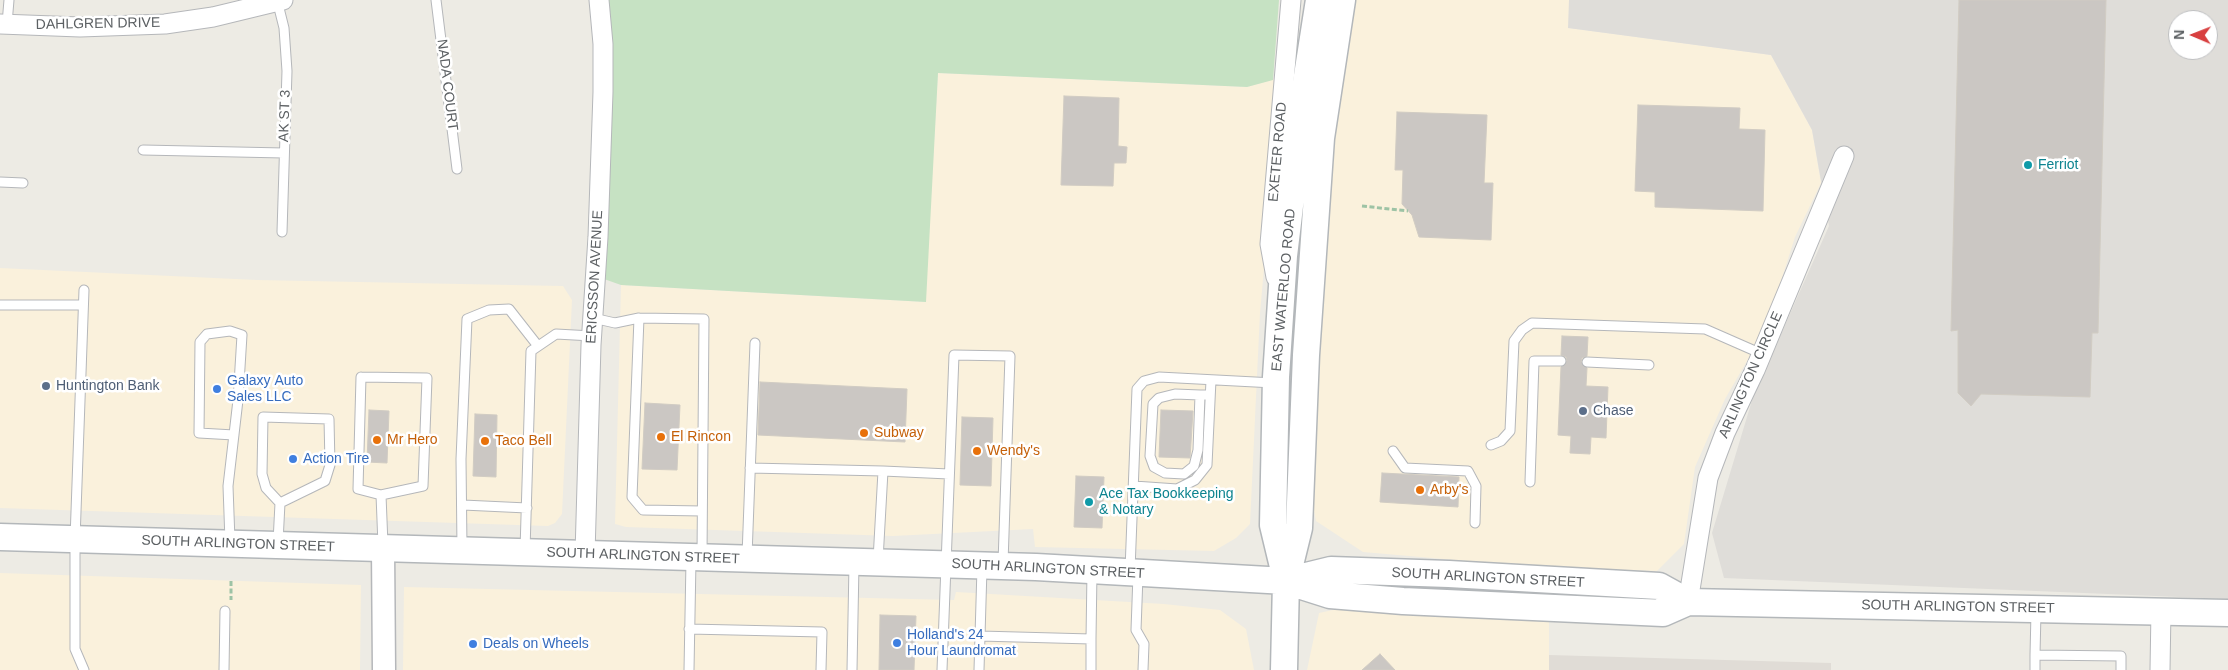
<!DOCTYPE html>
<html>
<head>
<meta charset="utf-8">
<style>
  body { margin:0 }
  #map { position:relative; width:2228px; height:670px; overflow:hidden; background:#edebe4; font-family:Helvetica,sans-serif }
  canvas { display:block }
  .north { position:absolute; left:2168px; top:10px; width:50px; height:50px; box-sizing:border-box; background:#fff; border:1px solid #bebfc1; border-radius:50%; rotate:271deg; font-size:14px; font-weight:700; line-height:20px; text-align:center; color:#5c6063 }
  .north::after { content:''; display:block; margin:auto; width:18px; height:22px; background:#d84040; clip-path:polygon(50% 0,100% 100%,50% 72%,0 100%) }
</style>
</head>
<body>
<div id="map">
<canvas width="2228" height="670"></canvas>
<div class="north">N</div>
</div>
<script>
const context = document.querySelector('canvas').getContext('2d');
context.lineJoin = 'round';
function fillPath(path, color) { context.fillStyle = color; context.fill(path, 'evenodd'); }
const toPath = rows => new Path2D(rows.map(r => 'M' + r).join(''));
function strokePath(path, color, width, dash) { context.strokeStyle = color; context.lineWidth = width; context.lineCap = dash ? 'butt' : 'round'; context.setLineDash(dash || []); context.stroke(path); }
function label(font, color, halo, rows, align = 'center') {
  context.font = font + ' Helvetica,sans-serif'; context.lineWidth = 5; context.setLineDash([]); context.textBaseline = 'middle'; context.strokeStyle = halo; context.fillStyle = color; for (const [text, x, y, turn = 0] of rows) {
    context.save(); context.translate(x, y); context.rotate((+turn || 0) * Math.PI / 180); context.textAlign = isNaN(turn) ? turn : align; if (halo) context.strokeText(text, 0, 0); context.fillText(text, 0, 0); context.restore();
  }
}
fillPath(toPath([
  [1351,0,1569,0,1569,28,1771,55,1812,130,1821,183,1795,237,1766,328,1725,399,1695,467,1684,544,1657,571,1536,567,1363,552,1316,521,1310,492,1315,375,1340,64],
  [938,73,1247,87,1281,77,1260,313,1250,524,1236,538,1214,551,1035,547,1033,529,893,536,626,527,615,524,621,285,925,302],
  [0,268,257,280,563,286,572,300,562,514,555,523,548,526,0,508],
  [0,573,361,585,360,670,0,670],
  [404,587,954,600,956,592,1164,604,1220,610,1246,629,1254,670,403,670],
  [1365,603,1549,622,1549,670,1307,670,1319,613]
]), '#faf1dc');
fillPath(toPath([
  [1569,0,2228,0,2228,599,1724,578,1712,533,1753,397,1829,226,1812,130,1771,55,1568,28],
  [2178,20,2208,20,2208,50,2178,50]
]), '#dfddd9');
fillPath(toPath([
  [1549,655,1831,663,1831,670,1549,670]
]), '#e0dcd6');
fillPath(toPath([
  [607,0,1279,0,1273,80,1247,87,938,73,926,302,621,285,604,279,610,118,611,19]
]), '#c6e2c3');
const building = toPath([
  [1959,0,2106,0,2098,333,2092,333,2090,397,1981,394,1971,406,1958,393,1958,330,1951,331,1959,0],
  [1064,96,1119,98,1118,146,1127,147,1126,163,1114,163,1113,186,1061,185,1064,96],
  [1638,105,1740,108,1739,129,1765,130,1763,211,1655,207,1655,192,1635,191,1638,105],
  [1397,112,1487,115,1484,183,1493,183,1491,240,1419,237,1412,215,1402,204,1403,170,1395,170,1397,112],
  [1562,336,1588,337,1587,356,1582,358,1581,362,1587,368,1586,386,1608,387,1606,438,1591,437,1590,454,1570,453,1571,436,1558,435,1561,367,1567,361,1566,357,1561,355,1562,336],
  [760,382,907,389,905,442,758,435,760,382],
  [645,403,680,405,677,470,642,469,645,403],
  [369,410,389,411,387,463,367,462,369,410],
  [1161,410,1193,411,1190,458,1159,457,1161,410],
  [475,414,497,415,496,477,473,476,475,414],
  [962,417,993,418,991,486,960,485,962,417],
  [1382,473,1459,477,1458,507,1380,502,1382,473],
  [1076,476,1104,477,1102,528,1074,527,1076,476],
  [880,615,916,616,914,670,879,670,880,615],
  [1380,654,1395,670,1362,670,1380,654]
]);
fillPath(building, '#cbc7c3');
strokePath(building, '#d1ccc3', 1);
const service = toPath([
  [277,0,284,28,287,71,282,232],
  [436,0,457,169],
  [7,24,9,0],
  [143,150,284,153],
  [0,182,23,183],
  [0,305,83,305],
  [593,318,615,323,639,318,704,319,702,555],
  [639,318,632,497,643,510,702,511],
  [1587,362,1649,365],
  [361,377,427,378,423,486,381,495,358,489,361,377],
  [1200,395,1198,450,1194,466,1184,474,1165,473,1154,467,1150,456,1153,404,1159,398,1175,394,1200,395,1210,395],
  [1491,445,1501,441,1510,431,1514,341,1522,330,1532,323,1705,329,1762,354],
  [1393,451,1405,468,1468,471,1476,486,1475,523],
  [750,468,883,471,878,560],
  [883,471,949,474],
  [1530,482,1534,361,1561,361],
  [1134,486,1177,489,1195,480,1207,465,1211,380],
  [381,495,383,545],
  [463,505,527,508],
  [230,541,228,486,238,400,242,335,230,331,207,334,200,342,199,433,234,435],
  [278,542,280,503,266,488,262,474,263,417,329,419,330,465,325,481,280,503],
  [462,548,461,459,467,319,489,310,509,309,538,346],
  [525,550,531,351,556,334,592,336],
  [747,556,755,343],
  [1130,570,1137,389,1144,381,1159,377,1274,383],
  [1138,575,1136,630,1144,644,1143,670],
  [2036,612,2035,655,2121,656,2121,670],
  [689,629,822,632,821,670],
  [980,636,1091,639,1092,571],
  [84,670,75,649,75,539,84,290],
  [224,670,225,611],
  [689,670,691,560],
  [852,670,854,564],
  [942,670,954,355,1010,356,1003,563],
  [979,670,982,568],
  [1091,670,1091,639],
  [2035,670,2035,655]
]);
const minor = toPath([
  [0,24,80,27,165,24,213,17,283,0],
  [1276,277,1270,244,1291,0],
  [585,554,591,345,598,237,603,92,603,44,599,0],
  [1688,602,1708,478,1725,433,1755,370,1844,156],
  [2160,670,2161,610]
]);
const tertiary = toPath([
  [383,548,384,670]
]);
const secondary = toPath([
  [0,537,1036,567,1286,581,1330,595,1403,601,1663,613,1688,602,2228,613],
  [1285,575,1273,525,1276,377,1284,256,1301,114,1319,0],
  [1286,581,1331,570,1449,574,1659,586,1688,602],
  [1284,670,1286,581,1299,528,1306,355,1321,138,1342,0]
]);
strokePath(service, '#b5b7ba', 11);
strokePath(minor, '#b5b7ba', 21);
strokePath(tertiary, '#b5b7ba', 25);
strokePath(secondary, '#b3b7ba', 29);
strokePath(toPath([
  [1362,206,1408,211],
  [231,581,231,600]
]), '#9dc3a5', 3, [5, 2.5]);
strokePath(service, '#fff', 9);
strokePath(minor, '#fff', 19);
strokePath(tertiary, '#fff', 22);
strokePath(secondary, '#fff', 26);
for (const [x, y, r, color] of [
  [2028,165,5,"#0f9aa8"],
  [46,386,5,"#5c6f8a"],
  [217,389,5,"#3f7fe0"],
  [1583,411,5,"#5c6f8a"],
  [864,433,5,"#e8710a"],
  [661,437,5,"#e8710a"],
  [377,440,5,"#e8710a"],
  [485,441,5,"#e8710a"],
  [977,451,5,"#e8710a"],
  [293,459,5,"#3f7fe0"],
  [1420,490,5,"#e8710a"],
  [1089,502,5,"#0f9aa8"],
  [897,643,5,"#3f7fe0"],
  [473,644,5,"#3f7fe0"]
]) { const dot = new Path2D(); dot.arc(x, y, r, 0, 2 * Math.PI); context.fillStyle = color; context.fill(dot); strokePath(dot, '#fff', 2); }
label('14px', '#5c6063', '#fff', [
  ["DAHLGREN DRIVE",98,24,-1],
  ["NADA COURT",447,85,83],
  ["AK ST 3",285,116,-88],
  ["EXETER ROAD",1278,152,-85],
  ["ERICSSON AVENUE",595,277,-87],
  ["EAST WATERLOO ROAD",1284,290,-85],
  ["ARLINGTON CIRCLE",1751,375,-66],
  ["SOUTH ARLINGTON STREET",238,544,2],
  ["SOUTH ARLINGTON STREET",643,556,2],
  ["SOUTH ARLINGTON STREET",1048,569,3],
  ["SOUTH ARLINGTON STREET",1488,578,3],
  ["SOUTH ARLINGTON STREET",1958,607,1]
]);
label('14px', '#0d838f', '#fff', [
  ["Ferriot",2038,165],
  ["Ace Tax Bookkeeping",1099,494],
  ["& Notary",1099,510]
], 'left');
label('14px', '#366cbe', '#fff', [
  ["Galaxy Auto",227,381],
  ["Sales LLC",227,397],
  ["Action Tire",303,459],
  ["Holland's 24",907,635],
  ["Hour Laundromat",907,651],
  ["Deals on Wheels",483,644]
], 'left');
label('14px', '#4e5e75', '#fff', [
  ["Huntington Bank",56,386],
  ["Chase",1593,411]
], 'left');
label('14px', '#c56008', '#fff', [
  ["Subway",874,433],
  ["El Rincon",671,437],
  ["Mr Hero",387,440],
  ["Taco Bell",495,441],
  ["Wendy's",987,451],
  ["Arby's",1430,490]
], 'left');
</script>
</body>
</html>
